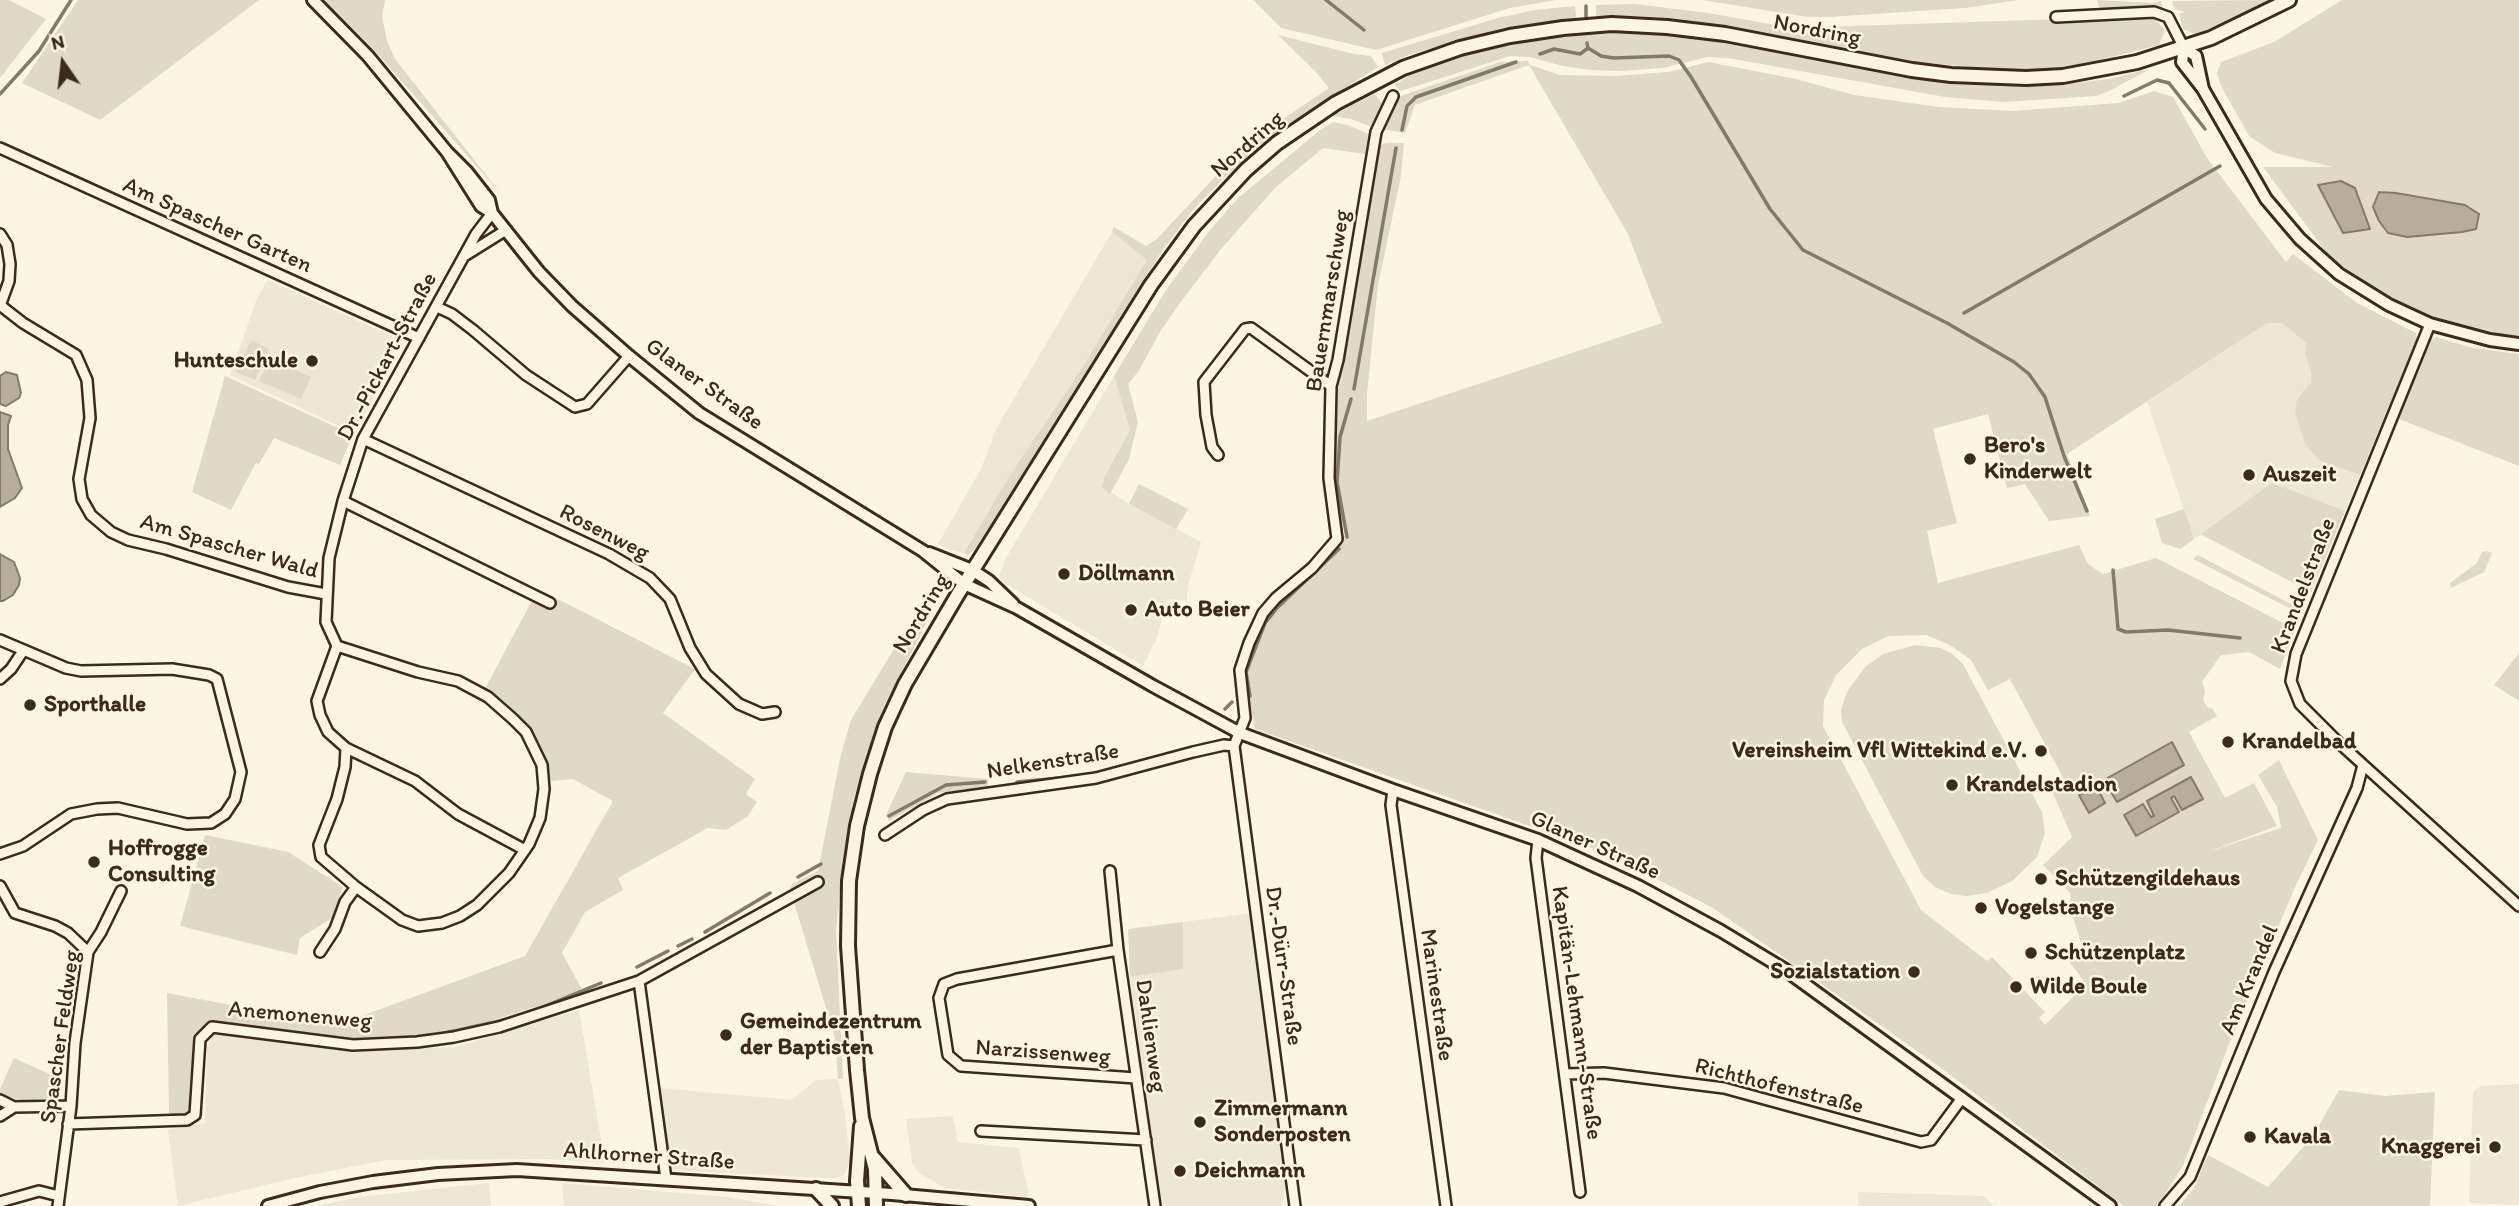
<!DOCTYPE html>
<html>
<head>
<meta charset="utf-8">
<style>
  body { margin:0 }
  #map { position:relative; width:2519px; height:1206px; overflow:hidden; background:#fcf5e5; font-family:Itim,sans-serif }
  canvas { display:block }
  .north { position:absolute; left:28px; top:28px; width:70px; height:70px; -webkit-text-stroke:5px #fcf5e5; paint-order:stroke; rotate:346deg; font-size:19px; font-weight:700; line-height:28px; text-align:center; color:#3b2a1e }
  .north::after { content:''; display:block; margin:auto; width:24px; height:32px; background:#3b2a1e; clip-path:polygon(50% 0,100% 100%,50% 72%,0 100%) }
</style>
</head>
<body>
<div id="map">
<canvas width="2519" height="1206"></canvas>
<div class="north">N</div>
</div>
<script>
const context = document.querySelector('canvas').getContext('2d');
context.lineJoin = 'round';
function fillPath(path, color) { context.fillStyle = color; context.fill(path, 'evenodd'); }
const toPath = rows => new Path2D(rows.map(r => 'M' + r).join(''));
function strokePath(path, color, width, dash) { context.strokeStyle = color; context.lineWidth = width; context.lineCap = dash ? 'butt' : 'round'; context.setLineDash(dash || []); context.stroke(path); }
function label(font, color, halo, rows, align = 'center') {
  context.font = font + ' Itim,sans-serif'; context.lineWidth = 5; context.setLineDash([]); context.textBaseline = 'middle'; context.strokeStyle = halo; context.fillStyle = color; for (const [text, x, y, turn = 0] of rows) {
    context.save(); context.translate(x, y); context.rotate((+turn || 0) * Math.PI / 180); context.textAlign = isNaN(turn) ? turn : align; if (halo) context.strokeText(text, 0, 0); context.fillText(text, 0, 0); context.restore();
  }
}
fillPath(toPath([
  [1112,232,1148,260,1082,368,1008,478,964,553,949,550,938,544,981,469,997,427],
  [268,280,396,338,383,382,354,433,230,375,257,298],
  [2267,323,2282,323,2306,343,2305,354,2311,372,2311,382,2297,399,2320,461,2360,475,2311,592,2201,535,2194,539,2147,402],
  [1114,376,1130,430,1103,478,1105,480,1102,486,1129,504,1201,542,1188,586,1187,601,1167,599,1157,638,1143,666,1001,581,999,575,1006,558],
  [1252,913,1286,1184,1282,1206,1167,1206,1162,1204,1160,1195,1130,977,1183,969,1183,922],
  [579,1010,605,1163,547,1159,387,1160,295,1178,178,1206,168,1130,205,1123,207,1047,214,1034,354,1051,455,1047],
  [838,1079,845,1115,850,1161,844,1175,838,1178,825,1178,669,1170,658,1088,792,1100,816,1080],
  [2519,1084,2519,1205,2469,1203,2473,1091,2481,1086],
  [953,1116,958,1142,1019,1148,1029,1197,945,1188,919,1173,912,1163,906,1119],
  [489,1183,491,1206,316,1206,359,1197],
  [562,1183,728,1197,778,1206,564,1206],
  [1858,1192,1983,1196,1995,1206,1858,1206]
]), '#eee6d6');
fillPath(toPath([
  [0,0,9,0,46,19,0,78],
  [78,0,259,0,100,120,22,83],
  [325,0,385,0,382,16,387,41,395,59,501,194,375,51],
  [1253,0,1556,0,1510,8,1376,50,1281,28],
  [1702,0,2019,0,1965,8,1829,17,1808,17],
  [2097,0,2155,3,2161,1,2163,8,2100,9],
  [2268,0,2232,20,2195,34,2183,29,2179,14,2185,12,2174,9,2172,1],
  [2342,0,2519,0,2519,340,2491,331,2435,318,2379,293,2329,256,2263,167,2333,167,2275,153,2249,136,2221,86,2217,73,2221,62,2274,42],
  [1635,4,1708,13,1792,28,2152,16,2165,30,2159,45,2100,60,2064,67,2027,70,1991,69,1919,62,1694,21,1639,16,1596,17,1596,5],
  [1575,6,1576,18,1502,28,1411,54,1385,65,1382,53,1498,18,1535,10],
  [1611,32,1666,34,1723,42,1872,71,1950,84,2008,86,2061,85,2108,79,2150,69,2109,91,2096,96,2004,102,1945,97,1728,58,1707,57,1663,68,1619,71,1590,70,1563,66,1530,57,1510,56,1401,91,1394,85,1410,75,1461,56,1489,49,1566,35],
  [1278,35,1354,54,1371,56,1378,67,1281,129,1224,178,1191,212,1162,251,976,548,968,555,964,553,1008,478,1082,368,1147,260,1112,232,1114,227,1146,246,1157,239,1226,165,1286,117,1329,88,1316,72],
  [1528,61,1530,65,1560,75,1614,76,1669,72,1708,62,1796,79,1854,95,1939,107,2012,111,2119,103,2154,91,2173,97,2207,158,2286,262,2293,254,2357,303,2416,333,2417,339,2360,475,2320,461,2305,444,2295,412,2297,399,2311,382,2311,372,2305,354,2306,343,2282,323,2267,323,2067,454,2090,516,2049,521,2025,484,2007,488,1988,414,1933,429,1957,523,1927,531,1938,583,2079,545,2088,564,2103,574,2156,558,2295,629,2280,669,2249,652,2221,655,2202,682,2205,691,2203,700,2207,707,2213,709,2217,716,2189,732,2225,798,2254,783,2277,826,2207,852,2281,828,2277,807,2258,775,2279,760,2318,840,2295,887,2229,1044,2183,1166,2157,1206,2124,1206,1937,1065,1713,908,1606,853,1255,729,1244,671,1252,645,1266,618,1345,536,1333,476,1337,390,1376,147,1386,143,1404,143,1401,176,1378,285,1367,394,1367,421,1662,323,1628,234,1529,65,1415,105,1405,133,1383,129,1398,97,1500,62],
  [1926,635,1950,645,1971,660,1988,690,2010,679,2067,785,2053,793,2072,837,2043,865,2071,894,2069,905,2082,946,2068,960,2086,984,2045,1025,2039,1018,2045,1012,1992,957,1987,961,1921,910,1823,726,1824,700,1836,675,1862,649,1888,636],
  [1375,94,1384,106,1372,127,1351,119,1331,116],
  [1333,122,1348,125,1368,134,1365,154,1323,148,1275,188,1221,249,1177,307,1160,332,1138,372,1128,384,1138,422,1129,459,1110,494,1101,486,1105,480,1103,479,1130,430,1114,376,1166,290,1210,230,1237,199,1319,131],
  [2436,337,2473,348,2519,354,2519,466,2399,419,2428,340],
  [251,340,269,349,255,380,236,372],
  [269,359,311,377,301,399,259,381],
  [225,376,353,435,340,465,274,438,259,464,256,463,231,510,192,492],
  [2272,483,2345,511,2311,592,2201,534],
  [1139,484,1188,509,1176,529,1129,504],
  [2184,509,2194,539,2180,549,2162,543,2155,519],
  [2486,551,2492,553,2484,572,2451,588,2450,583,2477,563,2482,552],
  [2198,555,2302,610,2301,614,2193,559],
  [538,589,695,669,663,713,755,779,746,794,757,802,747,817,726,830,708,828,618,878,623,890,585,912,562,953,582,989,576,994,452,1033,402,1037,347,1041,217,1022,201,1030,196,1037,194,1050,194,1114,169,1115,167,993,337,1025,525,956,613,801,573,779,551,781,546,760,521,718,505,703,485,689],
  [923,601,932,612,882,710,854,797,843,858,836,932,843,1079,838,1079,835,1038,790,889,792,884,818,871,841,754,851,720],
  [1915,645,1941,648,1951,653,1963,664,2042,812,2045,833,2037,857,2012,881,1987,893,1967,896,1951,894,1935,887,1923,876,1842,722,1841,710,1847,692,1865,667,1883,654],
  [2519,653,2519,701,2494,685],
  [906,772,988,779,988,787,938,793,889,821,886,815],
  [205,835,288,852,343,887,332,918,300,938,297,955,180,926],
  [1183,922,1183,969,1130,977,1128,929],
  [14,1058,63,1080,59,1093,52,1098,34,1100,19,1100,0,1094,0,1089],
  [2339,1090,2385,1096,2435,1092,2430,1206,2179,1206,2194,1188,2208,1155,2268,1187,2313,1136]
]), '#e0d8c8');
const water = toPath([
  [2341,181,2355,188,2370,229,2343,233,2318,185,2341,181],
  [2379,192,2396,193,2465,205,2479,214,2476,229,2462,232,2407,237,2388,233,2379,221,2373,207,2379,192],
  [6,372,17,375,21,393,19,398,6,406,0,404,0,376,6,372],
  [0,412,11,416,8,425,8,449,22,488,15,498,0,507,0,412],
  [0,554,14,562,20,578,19,585,13,595,3,601,0,601,0,554],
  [2172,742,2184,765,2117,802,2104,780,2172,742],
  [2191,777,2203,799,2182,810,2174,796,2171,798,2179,812,2136,836,2124,815,2143,804,2151,817,2154,816,2147,801,2191,777],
  [2096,786,2105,803,2089,813,2079,795,2096,786]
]);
fillPath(water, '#b7ad9e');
strokePath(water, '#85796b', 2);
strokePath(toPath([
  [1326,0,1364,30],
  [1586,6,1586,21],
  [1587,43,1588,48,1601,56,1614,58,1669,56,1679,60,1691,77,1770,209,1803,250,1947,323,2014,362,2029,374,2045,397,2064,456,2087,511],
  [1540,54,1554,49,1580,54,1587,49],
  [0,94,39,51,71,0],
  [2124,96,2157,80,2169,83,2205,129],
  [1402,130,1407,106,1416,97,1516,62],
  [1964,313,2220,166],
  [1354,389,1396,148],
  [1347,537,1337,482,1340,437,1351,399],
  [2113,570,2118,629,2126,632,2168,630,2240,638],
  [1250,696,1246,672,1265,623,1278,607,1339,549],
  [1225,709,1232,702],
  [1017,782,1070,777],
  [889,816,946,785,985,782],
  [798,877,821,864],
  [705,932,770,893],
  [678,946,692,939],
  [637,967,668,951],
  [533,1011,601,983],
  [436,1035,513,1018]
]), '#85796b', 3.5);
const minor = toPath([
  [2056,17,2154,12,2168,17,2184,48],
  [0,148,419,338],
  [0,234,7,245,10,264,9,281,0,306],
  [466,255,506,230],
  [0,305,23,323,76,355,87,380,90,418,79,479,82,499,91,515,111,532,128,540,166,549,288,587,326,594],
  [437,307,452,314,473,330,526,375,575,407,587,404,629,356],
  [2430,324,2296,654,2291,681,2300,704,2338,742,2519,906],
  [363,439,609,554,650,578,670,599,690,648,706,674,739,704,762,714,775,712],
  [1218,455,1212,447,1206,415,1204,382,1245,329,1251,328,1331,386],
  [343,501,550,603],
  [0,640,66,668,81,671,172,669,209,675,217,679,241,772,235,799,225,814,211,823,187,824,118,808,97,809,71,814,23,846,0,854],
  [337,646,317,701,320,715,328,732,346,748,415,781,458,814,525,850],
  [0,679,11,669,23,651],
  [346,748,345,767,337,799,319,845,321,857,356,887,402,920,418,926,442,923,460,916,477,905,509,873,529,844,540,818,544,789,542,765,526,732,513,719,488,697,458,681,418,672,337,646,326,622,329,558,343,501,363,439,476,234,492,213],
  [1393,790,1391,805,1446,1206],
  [885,835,923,810,947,799,1096,778,1193,752,1224,745,1234,746],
  [1538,840,1536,858,1580,1192],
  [1110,871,1118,950,1155,1206],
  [0,886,15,913,55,926,68,933,88,952],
  [1118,950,957,979,944,984,939,998,948,1055,961,1066,1136,1078],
  [320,952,335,929,345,902,356,887],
  [639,981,666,1179],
  [1565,1074,1604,1073,1724,1088,1921,1142,1931,1140,1962,1098],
  [0,1100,14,1107],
  [0,1116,14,1107,71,1106],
  [68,1124,187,1120,195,1115,200,1039,212,1027,353,1045,417,1042,454,1037,499,1027,639,981,818,882],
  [981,1131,1146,1140],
  [0,1202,39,1191,59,1196],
  [58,1206,71,1106,75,1043,88,952,101,932,121,891],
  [1295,1206,1234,746,1245,718,1240,670,1249,643,1263,613,1276,598,1312,568,1337,539,1329,478,1331,386,1338,360,1376,132,1393,96],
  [2165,1206,2190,1177,2274,972,2357,788,2363,765]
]);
const tertiary = toPath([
  [313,0,368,56,447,152,467,172,489,200,492,213],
  [2203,89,2196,56,2184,48,2182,62,2203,89,2266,199,2300,239,2339,274,2389,305,2430,324,2490,340,2519,344],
  [447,152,481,206,492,213,539,272,572,306,629,356,699,413,923,551,964,584,1017,608,1153,686,1240,733,1393,790,1538,840,1638,886,1721,931,1784,969,2110,1206],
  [929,553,972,570,989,581,1013,604],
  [268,1206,320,1192,373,1182,438,1174,517,1170,892,1194,1029,1206]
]);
const secondary = toPath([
  [873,1157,906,1195],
  [816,1189,832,1206],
  [859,1206,857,1181,861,1126],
  [876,1206,875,1169,862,1118,857,1070,848,946,849,881,857,826,870,774,885,727,905,684,958,594,1151,285,1194,226,1246,170,1277,143,1336,103,1403,68,1460,48,1510,36,1563,28,1612,24,1667,27,1725,34,1912,70,1951,75,2026,78,2063,76,2137,62,2211,38,2289,0]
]);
strokePath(minor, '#3b2a1e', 14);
strokePath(tertiary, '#3b2a1e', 16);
strokePath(secondary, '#3b2a1e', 18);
strokePath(minor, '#fcf5e5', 9);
strokePath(tertiary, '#fcf5e5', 10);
strokePath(secondary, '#fcf5e5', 12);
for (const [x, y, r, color] of [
  [312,361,7,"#3b2a1e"],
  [1970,459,7,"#3b2a1e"],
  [2249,475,7,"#3b2a1e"],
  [1064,574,7,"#3b2a1e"],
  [1131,610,7,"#3b2a1e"],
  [30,705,7,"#3b2a1e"],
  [2228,742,7,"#3b2a1e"],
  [2041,751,7,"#3b2a1e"],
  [1952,785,7,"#3b2a1e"],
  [94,862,7,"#3b2a1e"],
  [2041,879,7,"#3b2a1e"],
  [1981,908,7,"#3b2a1e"],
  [2031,953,7,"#3b2a1e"],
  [1914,972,7,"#3b2a1e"],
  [2016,987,7,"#3b2a1e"],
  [726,1035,7,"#3b2a1e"],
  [1200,1122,7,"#3b2a1e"],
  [2250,1137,7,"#3b2a1e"],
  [2495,1147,7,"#3b2a1e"],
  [1180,1171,7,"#3b2a1e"]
]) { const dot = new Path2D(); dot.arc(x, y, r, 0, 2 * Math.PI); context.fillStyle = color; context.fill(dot); strokePath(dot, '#fcf5e5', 2.5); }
label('23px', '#3b2a1e', '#fcf5e5', [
  ["Nordring",1817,31,11],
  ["Nordring",1248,145,-41],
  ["Am Spascher Garten",217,226,24],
  ["Bauernmarschweg",1329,301,-81],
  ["Dr.-Pickart-Straße",388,357,-62],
  ["Glaner Straße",704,385,36],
  ["Rosenweg",604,533,27],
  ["Am Spascher Wald",229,547,16],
  ["Krandelstraße",2304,586,-69],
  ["Nordring",922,614,-59],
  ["Nelkenstraße",1053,762,-9],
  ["Glaner Straße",1595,846,24],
  ["Dr.-Dürr-Straße",1283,966,82],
  ["Am Krandel",2250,980,-67],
  ["Marinestraße",1436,995,82],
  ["Kapitän-Lehmann-Straße",1576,1013,82],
  ["Anemonenweg",300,1016,5],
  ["Dahlienweg",1150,1036,82],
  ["Spascher Feldweg",61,1037,-82],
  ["Narzissenweg",1043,1053,4],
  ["Richthofenstraße",1779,1087,14],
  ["Ahlhorner Straße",649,1157,4]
]);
label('bold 23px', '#3b2a1e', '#fcf5e5', [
  ["Hunteschule",298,361,"right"],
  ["Bero's",1984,446],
  ["Kinderwelt",1984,472],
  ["Auszeit",2263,475],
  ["Döllmann",1078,574],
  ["Auto Beier",1145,610],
  ["Sporthalle",44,705],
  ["Krandelbad",2242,742],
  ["Vereinsheim Vfl Wittekind e.V.",2027,751,"right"],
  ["Krandelstadion",1966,785],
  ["Hoffrogge",108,849],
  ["Consulting",108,875],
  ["Schützengildehaus",2055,879],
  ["Vogelstange",1995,908],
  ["Schützenplatz",2045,953],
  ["Sozialstation",1900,972,"right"],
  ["Wilde Boule",2030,987],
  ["Gemeindezentrum",740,1022],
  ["der Baptisten",740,1048],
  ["Zimmermann",1214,1109],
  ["Sonderposten",1214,1135],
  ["Kavala",2264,1137],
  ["Knaggerei",2481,1147,"right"],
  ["Deichmann",1194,1171]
], 'left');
</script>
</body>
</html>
